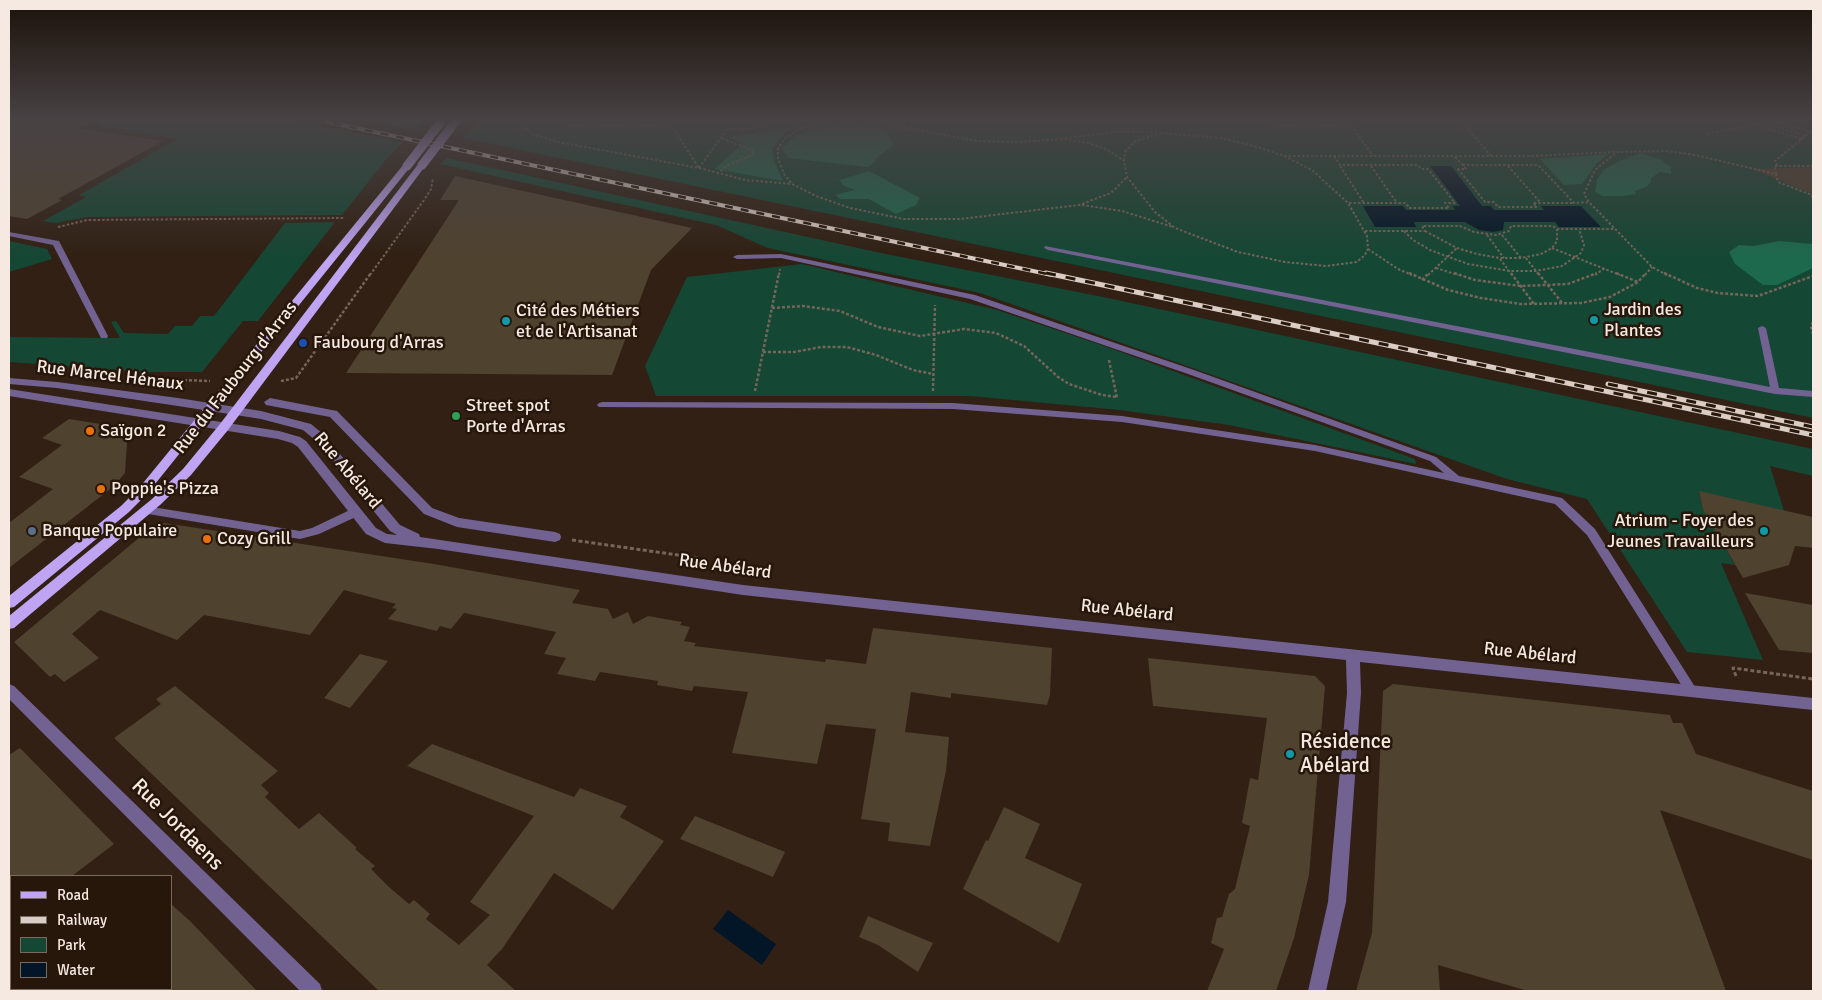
<!DOCTYPE html>
<html>
<head>
<meta charset="utf-8">
<style>
  body { margin:0 }
  #map { position:relative; width:1822px; height:1000px; overflow:hidden; background:#312013; font-family:Signika,sans-serif }
  canvas { display:block }
  .frame { position:absolute; inset:0; border:10px solid #f5e9e1; pointer-events:none }
  .legend { position:absolute; left:10px; top:875px; width:162px; height:115px; box-sizing:border-box; background:#27160a; border:1px solid #796a60; margin:0; padding:6px 9px; list-style:none; font-size:15px; color:#f5e9e1 }
  .legend li { display:flex; align-items:center; gap:10px; height:25px }
  .legend b { width:25px; border:1px solid #796a60 }
</style>
</head>
<body>
<div id="map">
<canvas width="1822" height="1000"></canvas>
<div class="frame"></div>
<ul class="legend">
<li><b style="height:6px;background:#bfa4f3"></b>Road</li>
<li><b style="height:6px;background:#dacdc5"></b>Railway</li>
<li><b style="height:14px;background:#144734"></b>Park</li>
<li><b style="height:14px;background:#021627"></b>Water</li>
</ul>
</div>
<script>
const context = document.querySelector('canvas').getContext('2d');
context.lineJoin = 'round';
function fillPath(path, color) { context.fillStyle = color; context.fill(path, 'evenodd'); }
const toPath = rows => new Path2D(rows.map(r => 'M' + r).join(''));
function strokePath(path, color, width, dash) { context.strokeStyle = color; context.lineWidth = width; context.lineCap = dash ? 'butt' : 'round'; context.setLineDash(dash || []); context.stroke(path); }
function label(font, color, halo, rows, align = 'center') {
  context.font = font + ' Signika,sans-serif'; context.lineWidth = 5; context.setLineDash([]); context.textBaseline = 'middle'; context.strokeStyle = halo; context.fillStyle = color; for (const [text, x, y, turn = 0] of rows) {
    context.save(); context.translate(x, y); context.rotate((+turn || 0) * Math.PI / 180); context.textAlign = isNaN(turn) ? turn : align; if (halo) context.strokeText(text, 0, 0); context.fillText(text, 0, 0); context.restore();
  }
}
fillPath(toPath([
  [86,120,288,120,403,142,385,161,342,215,87,217,55,223,43,221,86,197,79,195,177,139,96,125,100,122],
  [368,120,420,120,421,122,415,130],
  [479,120,1813,120,1813,418,463,138],
  [447,158,881,253,1103,297,1813,449,1813,476,1770,466,1784,511,1699,492,1703,510,1735,565,1721,563,1763,660,1687,652,1587,499,1507,479,980,293,768,248,716,225,440,164],
  [335,222,258,321,243,321,202,372,144,372,9,362,9,337,120,338,111,322,116,321,124,333,168,334,175,326,192,326,200,316,214,316,285,223],
  [9,241,47,249,52,259,9,272],
  [802,264,997,310,1107,347,1415,459,1416,464,1229,425,1119,410,970,396,656,396,645,366,687,277]
]), '#144734');
fillPath(toPath([
  [853,121,873,125,885,130,894,145,876,158,875,162,868,167,788,158,782,148,795,136,830,124],
  [799,126,786,132,772,149,774,160,783,181,715,169,742,144,729,137],
  [1641,153,1661,160,1671,167,1671,174,1660,172,1651,178,1651,182,1646,187,1635,191,1636,194,1622,196,1603,196,1595,192,1597,180,1603,170,1620,161],
  [1609,154,1597,163,1582,184,1564,185,1540,159],
  [869,171,920,198,916,205,896,214,869,199,840,199,835,195,855,190,844,186,839,180],
  [1779,241,1813,244,1813,268,1777,285,1763,285,1735,264,1729,252,1739,245,1754,246]
]), '#1c694e');
fillPath(toPath([
  [1430,166,1451,166,1482,206,1491,206,1494,210,1544,210,1541,206,1581,206,1601,227,1559,227,1555,222,1504,222,1503,230,1493,232,1479,230,1465,222,1414,222,1416,227,1375,227,1363,206,1403,206,1406,210,1455,210,1453,206,1460,206],
  [728,910,776,944,762,965,713,929]
]), '#021627');
fillPath(toPath([
  [9,120,92,120,77,128,163,141,58,199,62,200,27,219,9,216],
  [1813,167,1813,194,1752,169],
  [455,176,692,228,651,270,612,375,346,373,459,200,440,200],
  [69,419,125,428,127,443,125,473,114,486,9,568,9,523,53,489,19,477,62,445,42,438],
  [1699,491,1813,517,1813,548,1795,546,1789,565,1743,578,1703,510],
  [164,523,434,564,580,590,572,603,608,609,613,619,628,612,633,624,648,616,682,622,680,625,690,627,684,641,696,643,694,646,825,662,826,659,866,664,873,628,1052,648,1050,695,1047,705,951,693,951,698,911,692,905,732,949,737,946,771,930,846,888,841,890,823,861,819,876,729,826,724,817,764,732,753,748,692,694,686,692,691,657,685,658,681,600,672,595,681,557,674,566,658,544,654,556,632,464,613,451,629,440,626,437,631,388,619,397,609,392,608,396,604,344,590,310,635,204,615,177,640,100,610,72,634,99,658,64,682,55,674,50,677,14,642,152,527],
  [1745,593,1813,605,1813,653,1779,650],
  [360,654,388,661,350,708,324,698],
  [1148,658,1315,676,1325,686,1309,875,1294,938,1276,991,1207,991,1224,949,1211,943,1217,918,1222,917,1229,894,1235,889,1250,826,1242,823,1250,778,1258,780,1267,718,1153,706],
  [1393,684,1670,715,1673,723,1682,723,1696,754,1813,791,1813,860,1660,810,1726,991,1528,991,1438,965,1440,991,1356,991,1372,933,1383,691],
  [175,686,278,771,261,785,269,793,265,797,299,829,319,813,357,848,355,849,375,866,371,869,389,887,409,904,414,900,430,914,426,919,459,945,490,915,470,902,534,816,407,766,432,744,574,797,580,788,627,806,620,817,664,841,613,910,554,873,502,949,487,965,516,991,379,991,114,738,161,704,156,699],
  [20,748,114,844,72,876,9,876,9,755],
  [1004,807,1040,824,1025,858,1082,884,1059,943,963,889,986,840,988,841],
  [695,816,785,852,773,877,680,839],
  [171,904,190,921,257,991,171,991],
  [868,916,933,943,918,972,878,945,859,937]
]), '#4f422f');
strokePath(toPath([
  [523,120,522,124,532,134,558,142,699,168,745,180,792,184],
  [556,120,566,125,669,125],
  [656,120,669,125,675,131,699,168],
  [837,120,801,128,786,137,778,148,778,158,784,174,792,184,816,196,850,208,904,219,960,219,1079,205,1111,193,1127,177],
  [864,120,977,141,1018,142,1062,139,1088,143,1108,150,1124,161],
  [910,120,912,129],
  [1265,120,1269,126,1351,125,1373,156],
  [1460,120,1492,157],
  [1771,120,1811,132],
  [1764,123,1806,136],
  [1756,125,1802,139],
  [1161,133,1221,138,1258,147,1284,156,1312,170,1348,203,1367,236,1368,249,1365,255,1357,262,1326,266,1285,262,1238,252,1175,228,1155,212,1127,177,1124,161,1125,152,1134,142,1161,133],
  [1707,134,1773,121],
  [1065,138,1116,132,1158,132],
  [1284,156,1531,156,1617,152],
  [1334,156,1340,165,1418,165,1421,169,1428,169,1455,203,1445,203,1449,208,1409,208,1406,203,1348,203],
  [1455,157,1463,165],
  [1340,166,1364,203],
  [1371,166,1397,203],
  [1508,166,1540,202],
  [1775,166,1813,166],
  [699,168,727,129,751,129,779,120],
  [1457,169,1466,169,1463,165,1538,165,1574,203,1589,202],
  [1458,169,1485,202,1494,202,1498,207,1537,207,1533,203,1573,203],
  [717,174,728,165,752,155,754,151,721,138],
  [1776,174,1775,166,1777,164,1775,161,1813,130],
  [1082,205,1122,211,1173,227],
  [58,227,87,220,344,218],
  [1365,231,1425,231,1422,226,1460,226,1474,232,1496,235,1509,231,1511,226,1553,226,1557,229,1614,229],
  [1404,231,1413,240,1430,250,1468,264,1510,271,1536,271,1562,266,1581,253,1584,245,1579,229],
  [1425,231,1457,248,1477,254,1500,258,1521,258,1541,254,1552,248,1557,241,1557,229],
  [1487,235,1504,258],
  [1502,235,1521,258],
  [1552,248,1620,275],
  [1368,249,1398,269,1412,275],
  [1526,258,1539,275],
  [1500,259,1512,275],
  [1436,268,1458,275],
  [370,275,424,200,431,189,433,178],
  [779,275,780,269],
  [1428,275,1457,248],
  [1595,275,1605,268],
  [1645,275,1652,267],
  [1667,275,1652,267,1589,202,1584,194,1595,170,1617,152,1667,151,1695,155,1776,174,1778,182,1812,195,1813,202]
]), '#75655a', 2, [2.5, 2]);
strokePath(toPath([
  [1409,273,1448,290,1481,298,1520,304,1581,303,1610,297,1638,282,1646,273],
  [1454,273,1475,280,1521,286,1568,284,1597,273],
  [1511,273,1534,304],
  [1538,273,1563,304],
  [1616,273,1638,282],
  [1664,273,1697,288,1718,293,1758,296,1813,276],
  [1422,280,1429,273],
  [772,308,803,306,840,311,878,327,920,336,964,329,996,333,1024,346,1058,377,1069,384,1102,395,1117,397],
  [1813,322,1811,326,1813,334],
  [763,352,794,352,821,347,847,347,876,355,913,370,933,374],
  [1109,360,1117,398],
  [149,379,210,381],
  [281,381,296,378,371,273],
  [755,391,779,273],
  [933,391,935,305]
]), '#75655a', 2.5, [3, 2]);
strokePath(toPath([
  [572,540,699,558,703,566],
  [1736,676,1733,668,1813,679]
]), '#75655a', 3, [4, 2.5]);
fillPath(toPath([
  [9,232,59,241,108,336,107,338,101,338,100,336,53,245,9,236,9,232],
  [1045,246,1770,387,1758,328,1762,326,1766,328,1779,388,1813,391,1813,397,1775,394,1048,250,1044,248,1045,246],
  [781,254,975,295,1194,370,1436,457,1459,476,1562,498,1595,529,1697,690,1695,694,1691,695,1687,694,1587,535,1555,504,1315,451,1122,422,953,409,599,407,597,405,599,403,602,402,953,403,1122,416,1315,445,1444,473,1430,461,1188,374,970,299,781,258,737,259,733,257,737,255,781,254],
  [146,506,300,531,312,528,352,509,356,508,361,512,360,515,319,534,300,539,142,513,141,510,142,507,146,506]
]), '#726292');
fillPath(toPath([
  [9,378,57,382,178,398,261,411,311,424,323,434,400,525,419,534,420,537,743,585,1813,698,1813,710,1360,662,1361,693,1346,902,1326,991,1308,991,1328,902,1347,693,1346,660,743,595,438,549,385,543,366,534,298,447,292,443,278,439,9,396,9,389,279,431,300,437,306,441,376,528,387,534,397,535,390,531,315,440,303,430,261,419,178,406,57,388,9,384,9,378],
  [270,398,337,411,432,508,459,518,555,532,560,534,561,537,560,540,555,542,457,527,424,514,330,417,266,405,264,402,270,398],
  [9,684,14,686,320,984,322,991,300,991,9,699,9,684]
]), '#726292');
fillPath(toPath([
  [419,163,426,165,228,430,191,475,160,505,14,628,9,629,9,616,152,499,183,469,220,424,419,163],
  [404,164,411,166,147,494,129,512,14,607,9,608,9,596,121,506,139,488,404,164]
]), '#bfa4f3');
fillPath(toPath([
  [453,120,463,120,455,128,449,128,447,126,453,120]
]), '#d8c8f8');
const railFar1 = toPath([
  [318,120,1052,275]
]);
const rail = toPath([
  [1046,273,1813,435],
  [1608,384,1813,427]
]);
strokePath(railFar1, '#dacdc5', 4);
strokePath(rail, '#dacdc5', 5);
strokePath(railFar1, '#27160a', 2.5, [8]);
strokePath(rail, '#27160a', 3, [10]);
strokePath(toPath([
  [422,165,452,126],
  [407,166,440,123]
]), '#bfa4f3', 9);
const sky = context.createLinearGradient(0, 0, 0, 260);
sky.addColorStop(0, '#1b120a');
sky.addColorStop(0.46, '#484244');
sky.addColorStop(1, '#48424400');
context.fillStyle = sky;
context.fillRect(0, 0, 1822, 260);
for (const [x, y, r, color] of [
  [1594,320,5,"#0f9aa8"],
  [506,321,5,"#0f9aa8"],
  [303,343,5,"#1a4fb4"],
  [456,416,5,"#2e9e5b"],
  [90,431,5,"#e8710a"],
  [101,489,5,"#e8710a"],
  [32,531,5,"#5c6f8a"],
  [1764,531,5,"#0f9aa8"],
  [207,539,5,"#e8710a"],
  [1290,754,5,"#0f9aa8"]
]) { const dot = new Path2D(); dot.arc(x, y, r, 0, 2 * Math.PI); context.fillStyle = color; context.fill(dot); strokePath(dot, '#27160a', 2); }
label('18px', '#f5e9e1', '#27160a', [
  ["Jardin des",1604,310],
  ["Plantes",1604,331],
  ["Cité des Métiers",516,311],
  ["et de l'Artisanat",516,332],
  ["Faubourg d'Arras",313,343],
  ["Street spot",466,406],
  ["Porte d'Arras",466,427],
  ["Saïgon 2",100,431],
  ["Poppie's Pizza",111,489],
  ["Atrium - Foyer des",1754,521,"right"],
  ["Jeunes Travailleurs",1754,542,"right"],
  ["Banque Populaire",42,531],
  ["Cozy Grill",217,539]
], 'left');
label('18px', '#f5e9e1', '#27160a', [
  ["Rue Marcel Hénaux",110,376,7],
  ["Rue du Faubourg d'Arras",236,378,-52],
  ["Rue Abélard",347,471,50],
  ["Rue Abélard",725,567,8],
  ["Rue Abélard",1127,611,6],
  ["Rue Abélard",1530,654,6]
]);
label('21px', '#f5e9e1', '#27160a', [
  ["Résidence",1300,742],
  ["Abélard",1300,766]
], 'left');
label('21px', '#f5e9e1', '#27160a', [
  ["Rue Jordaens",177,825,45]
]);
</script>
</body>
</html>
